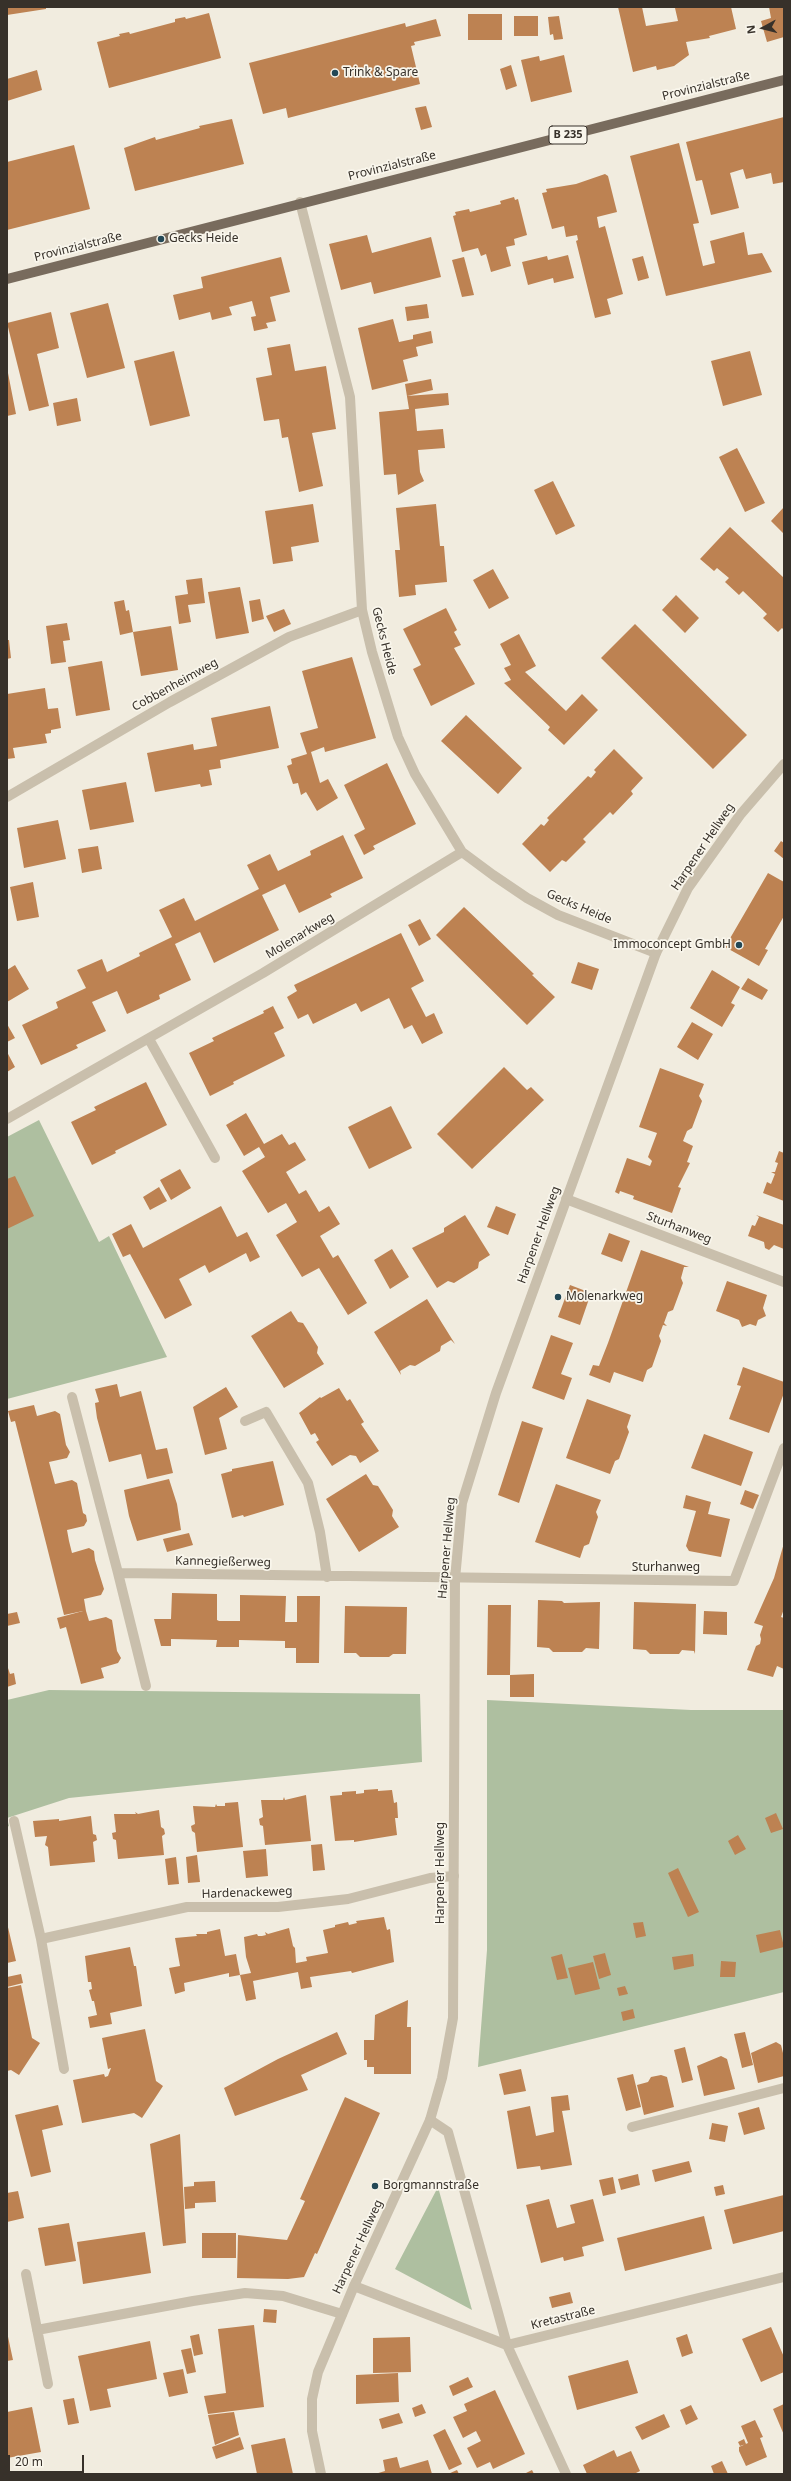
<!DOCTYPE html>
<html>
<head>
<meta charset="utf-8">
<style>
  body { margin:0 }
  #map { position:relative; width:791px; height:2481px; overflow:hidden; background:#f1ecdf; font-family:"Noto Sans",sans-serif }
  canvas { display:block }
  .frame { position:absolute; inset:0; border:8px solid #37312a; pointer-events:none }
  .north { position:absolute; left:743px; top:8px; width:40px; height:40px; -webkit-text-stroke:3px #f9f6ec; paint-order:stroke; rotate:263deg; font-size:11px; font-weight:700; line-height:16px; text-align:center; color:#37312a }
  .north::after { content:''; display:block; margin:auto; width:14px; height:18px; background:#37312a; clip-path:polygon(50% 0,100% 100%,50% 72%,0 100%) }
  .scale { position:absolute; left:8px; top:2455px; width:76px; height:18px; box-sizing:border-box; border:2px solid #37312a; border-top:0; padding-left:5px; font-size:12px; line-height:14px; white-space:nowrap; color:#37312a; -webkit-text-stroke:3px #f9f6ec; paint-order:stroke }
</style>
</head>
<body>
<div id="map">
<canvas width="791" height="2481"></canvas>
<div class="frame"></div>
<div class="north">N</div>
<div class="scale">20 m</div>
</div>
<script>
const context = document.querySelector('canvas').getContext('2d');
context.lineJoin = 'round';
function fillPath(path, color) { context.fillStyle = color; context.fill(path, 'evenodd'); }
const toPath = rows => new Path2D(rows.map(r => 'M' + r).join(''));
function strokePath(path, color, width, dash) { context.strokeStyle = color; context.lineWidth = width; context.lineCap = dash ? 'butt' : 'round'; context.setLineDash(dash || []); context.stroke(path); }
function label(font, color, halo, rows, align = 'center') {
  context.font = font + ' "Noto Sans",sans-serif'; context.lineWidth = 3.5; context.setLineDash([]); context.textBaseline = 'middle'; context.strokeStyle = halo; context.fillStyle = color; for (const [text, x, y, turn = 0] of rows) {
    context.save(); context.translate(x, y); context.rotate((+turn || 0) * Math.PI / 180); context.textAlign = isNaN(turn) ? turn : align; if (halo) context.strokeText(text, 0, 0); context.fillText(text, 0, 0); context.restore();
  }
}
fillPath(toPath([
  [39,1120,99,1242,109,1236,167,1357,7,1399,7,1137],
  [49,1690,420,1694,422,1762,69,1798,7,1818,9,1826,7,1827,7,1700],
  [487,1700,691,1710,784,1710,784,1992,478,2067,487,1950],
  [438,2187,472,2310,395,2269]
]), '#aebfa0');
fillPath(toPath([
  [7,7,46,7,46,9,7,15],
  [618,7,642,7,646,26,678,21,675,8,671,7,731,7,736,29,709,36,710,38,686,42,689,55,674,66,657,70,656,66,633,72],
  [769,7,784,7,784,37,767,42,761,21,771,18],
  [209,13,221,58,109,88,97,42,120,36,119,34,129,32,130,34,175,22,175,19,185,17,186,19],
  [468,14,502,14,502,40,468,40],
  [514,16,538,16,538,36,514,36],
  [559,16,563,39,554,40,553,34,550,35,548,17],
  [436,19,441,36,414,42,415,45,411,46,420,84,288,118,286,108,263,114,249,63,405,23,406,27],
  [564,55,572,92,531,102,521,60,539,56,540,61],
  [511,65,517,86,506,90,500,69],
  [37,70,42,90,7,101,7,79],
  [426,106,432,127,421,130,415,108],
  [784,117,784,182,773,184,771,173,746,179,743,169,730,173,739,208,711,215,702,180,696,181,686,142],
  [232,119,244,164,135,191,124,148,155,137,156,140,200,128,199,126],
  [679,143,699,223,693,224,703,266,715,263,710,241,744,232,748,255,762,253,772,272,666,296,630,156],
  [74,145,90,209,7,230,7,162],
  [605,174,608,176,617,212,597,217,599,228,605,226,623,294,607,299,611,314,595,318,576,241,578,240,577,235,566,237,564,226,552,229,542,193,547,192,546,189,576,184],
  [514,197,515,200,518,199,527,235,514,239,515,245,506,247,511,266,491,272,486,254,481,256,478,248,462,252,453,216,456,215,455,212,469,209,470,212,501,204,500,201],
  [367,235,372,253,431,237,441,277,374,294,371,282,341,290,329,244],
  [568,255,574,278,554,283,553,278,528,285,522,262,547,256,548,260],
  [643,256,649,278,638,281,632,259],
  [281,257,290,292,270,297,276,321,266,323,268,328,254,331,251,317,256,316,252,301,229,307,232,315,212,320,210,312,179,320,173,295,203,288,201,277],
  [464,257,474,295,462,297,452,260],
  [108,303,125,368,87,378,70,313],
  [427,304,429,318,407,321,405,307],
  [51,312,59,348,37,354,49,406,29,411,7,323],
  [393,319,399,342,413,339,413,335,431,331,433,343,416,347,418,356,403,360,408,381,372,390,358,328],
  [290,344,295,371,326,366,336,429,312,433,323,486,299,492,288,437,282,438,279,419,264,421,256,378,272,375,267,348],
  [174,351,190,416,150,426,134,361],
  [750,351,762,395,723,406,711,361],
  [8,373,16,414,7,416,7,374],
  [431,379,433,390,407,396,448,393,449,405,415,409,417,431,443,429,445,448,418,450,420,472,424,481,398,495,396,474,384,475,379,412,409,409,405,384],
  [77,398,81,421,57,426,53,403],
  [737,448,765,503,745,512,719,457],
  [553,481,575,526,556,535,534,490],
  [313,504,319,542,291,547,293,561,273,564,265,511],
  [436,504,440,546,444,546,447,582,415,585,416,595,399,597,395,550,400,550,396,508],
  [784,507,784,534,771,521],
  [730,527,784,578,784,630,782,628,778,632,763,618,767,614,743,591,739,595,725,582,729,578,717,568,714,571,700,559],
  [493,569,509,598,489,609,473,580],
  [202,578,205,603,188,605,191,622,179,624,175,596,188,594,186,580],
  [240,587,249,633,216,639,208,592],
  [676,595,699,618,685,633,662,610],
  [260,599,264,619,252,622,249,601],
  [124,600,126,611,129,610,133,632,120,635,114,602],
  [446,608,457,630,454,632,461,645,454,648,475,684,431,706,413,669,421,665,403,629],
  [284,609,291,624,274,632,266,616],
  [67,623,70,640,63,641,66,662,51,664,46,626],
  [635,624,747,735,713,769,601,658],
  [171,626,178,670,141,676,133,632],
  [519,634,536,666,525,672,566,711,582,694,598,710,564,745,548,730,550,727,504,683,511,680,504,668,511,665,500,644],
  [7,640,9,640,11,658,7,659],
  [352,657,376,738,325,752,324,747,311,752,320,783,328,779,338,798,317,811,306,792,301,795,298,783,293,784,287,766,292,764,291,759,307,754,300,733,318,728,302,671],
  [102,661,110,710,76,716,68,667],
  [45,688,48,709,58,708,61,728,51,730,51,733,45,734,47,743,13,748,15,758,7,759,7,694],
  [270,706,279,748,220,760,221,768,209,770,212,785,201,787,200,784,155,792,147,753,193,744,194,750,217,746,211,718],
  [466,715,522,768,498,794,441,741],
  [614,749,643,778,631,791,633,794,613,815,610,812,583,839,586,842,566,862,562,860,550,872,522,844,541,824,544,826,549,820,547,818,588,776,591,778,596,772,594,770],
  [387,763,416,824,373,846,375,849,364,855,354,835,365,829,344,785],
  [126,782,134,822,90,830,82,790],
  [58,820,66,859,24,868,17,828],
  [343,835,363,878,330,894,332,897,299,913,285,884,262,895,279,930,214,963,200,932,175,944,191,980,159,995,160,999,127,1014,117,991,92,1002,106,1031,76,1045,78,1048,41,1065,22,1025,58,1008,56,1002,86,988,77,970,102,959,107,972,140,956,139,953,172,937,159,910,184,898,195,921,259,889,247,865,270,854,278,871,311,855,310,851],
  [781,841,784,843,784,859,774,851],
  [98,846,102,869,82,873,78,849],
  [768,873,784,882,784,916,765,949,768,950,759,966,725,947],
  [33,882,39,917,17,921,10,887],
  [464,907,534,974,532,975,555,997,527,1025,436,935],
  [420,919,431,939,419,946,408,925],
  [401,933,424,981,411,988,426,1017,434,1013,443,1033,422,1044,412,1025,404,1029,389,998,361,1012,356,1003,313,1024,308,1014,298,1019,287,997,297,991,294,985],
  [578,962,599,969,592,990,571,983],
  [15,965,29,989,7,1002,7,970],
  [712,970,740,987,731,1003,735,1005,722,1027,690,1008],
  [748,978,768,990,762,1000,741,989],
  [273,1006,284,1028,274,1033,285,1056,233,1082,234,1084,210,1096,189,1053,214,1041,212,1038,264,1013,263,1011],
  [692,1022,713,1034,698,1060,677,1047],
  [7,1024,15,1038,7,1042],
  [7,1052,15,1067,7,1072],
  [504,1067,527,1090,531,1087,544,1100,472,1169,437,1134],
  [660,1068,704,1084,699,1096,702,1101,692,1128,687,1131,683,1141,693,1146,687,1162,690,1163,678,1187,681,1188,672,1213,633,1199,634,1196,620,1191,619,1194,615,1192,627,1158,650,1166,652,1161,648,1157,657,1133,639,1127],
  [146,1082,167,1125,115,1151,116,1153,92,1165,71,1122,96,1110,94,1107],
  [391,1106,412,1148,369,1169,348,1127],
  [246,1113,264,1144,282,1134,289,1145,295,1142,306,1160,286,1172,299,1194,306,1190,319,1212,329,1206,340,1224,320,1236,333,1258,338,1255,367,1303,348,1315,319,1268,302,1277,276,1235,297,1222,286,1203,268,1213,242,1171,265,1157,259,1147,244,1156,226,1125],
  [779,1151,784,1153,784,1201,763,1193,767,1182,771,1184,775,1174,771,1172,775,1172,778,1163,775,1162],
  [180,1169,191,1188,171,1200,160,1180],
  [15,1176,34,1216,7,1229,7,1179],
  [159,1187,167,1201,150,1210,143,1197],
  [221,1206,237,1237,247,1232,260,1257,250,1262,246,1253,209,1273,205,1265,179,1279,192,1305,165,1319,130,1254,123,1257,112,1234,131,1224,143,1248],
  [496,1206,516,1214,508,1235,487,1227],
  [465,1215,490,1255,479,1262,478,1268,454,1283,448,1281,437,1288,412,1248,444,1232,444,1228],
  [756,1215,784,1225,784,1249,774,1245,769,1250,765,1248,764,1242,748,1236,752,1225,755,1226,759,1217],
  [609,1233,630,1241,622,1262,601,1254],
  [392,1249,409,1277,390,1289,374,1260],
  [641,1250,689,1267,684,1267,681,1278,683,1283,673,1310,668,1312,664,1323,667,1326,663,1325,659,1336,661,1341,652,1367,647,1370,643,1382,614,1372,610,1383,589,1375,593,1365,599,1366,608,1343],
  [727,1281,767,1295,763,1308,766,1316,758,1320,756,1326,750,1324,742,1327,739,1320,716,1311],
  [570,1285,591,1293,580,1325,558,1317],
  [427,1299,455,1344,451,1340,441,1346,440,1351,415,1366,410,1365,400,1371,401,1375,374,1332],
  [291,1311,298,1322,303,1323,318,1347,317,1353,324,1364,284,1388,251,1336],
  [551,1335,573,1343,561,1374,572,1378,564,1400,532,1388],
  [743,1367,784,1382,784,1393,769,1433,729,1419,741,1386,737,1385],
  [117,1384,120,1397,141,1391,156,1450,167,1448,173,1473,147,1479,141,1454,109,1462,97,1418,95,1403,99,1402,95,1389],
  [226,1387,238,1407,219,1418,227,1449,205,1455,193,1407],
  [339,1388,347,1401,350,1399,364,1422,361,1424,379,1451,360,1463,356,1456,350,1455,332,1466,316,1442,319,1440,315,1433,311,1435,299,1413,320,1397,321,1398],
  [587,1399,631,1415,627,1427,629,1432,619,1459,615,1461,610,1474,566,1458],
  [34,1405,37,1416,55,1411,60,1414,66,1445,70,1452,67,1458,49,1462,55,1484,72,1480,77,1483,83,1513,86,1515,87,1521,84,1526,67,1530,69,1541,72,1553,89,1548,94,1551,95,1560,104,1589,101,1595,84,1599,86,1611,89,1621,106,1617,112,1620,117,1651,121,1658,118,1663,101,1668,104,1678,81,1684,66,1627,60,1629,57,1618,83,1611,64,1615,47,1547,67,1542,47,1547,15,1421,11,1422,8,1411],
  [522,1421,543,1428,519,1503,498,1495],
  [704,1434,753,1452,741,1486,691,1468],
  [273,1461,284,1505,244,1517,243,1515,232,1518,221,1474,232,1471,232,1469],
  [366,1474,373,1485,378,1486,393,1510,392,1516,399,1527,359,1552,326,1499],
  [169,1479,177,1504,181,1530,137,1541,129,1516,124,1490],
  [556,1484,601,1500,596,1512,598,1517,589,1544,584,1546,580,1558,535,1542],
  [745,1490,759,1495,753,1509,740,1504],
  [686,1495,711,1502,708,1514,730,1519,721,1557,689,1551,686,1546,696,1511,683,1508],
  [189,1533,193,1545,167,1552,163,1539],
  [784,1543,784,1609,781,1617,784,1618,784,1669,777,1666,773,1677,747,1670,756,1646,760,1644,761,1639,760,1635,763,1626,754,1623,774,1578],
  [172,1593,217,1594,217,1620,219,1621,240,1621,240,1595,286,1596,285,1622,297,1622,297,1596,320,1596,319,1663,296,1663,296,1648,285,1648,285,1641,239,1640,239,1647,216,1647,217,1640,171,1639,171,1646,161,1646,154,1619,171,1619],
  [538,1600,562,1601,564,1603,600,1602,599,1649,586,1648,582,1652,553,1652,549,1648,537,1647],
  [634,1602,696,1604,695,1654,694,1651,682,1650,679,1654,650,1654,646,1650,633,1649],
  [488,1605,511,1605,510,1675,487,1675],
  [345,1606,407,1607,406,1654,393,1654,389,1657,360,1657,356,1653,344,1653],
  [704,1611,727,1612,727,1635,703,1634],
  [17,1612,20,1623,7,1626,7,1614],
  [7,1665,10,1674,14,1673,16,1684,7,1687],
  [534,1674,534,1697,510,1697,510,1675],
  [378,1789,378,1791,392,1790,394,1803,397,1802,398,1818,395,1818,397,1835,354,1842,354,1840,335,1841,330,1796,342,1795,342,1792,356,1791,356,1794,364,1793,364,1790],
  [306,1795,311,1841,265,1845,263,1826,260,1825,259,1819,263,1817,261,1800,283,1800,284,1797,285,1800],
  [238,1802,243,1847,197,1852,195,1833,192,1831,191,1826,195,1824,193,1806,215,1807,216,1804,217,1806,225,1806,225,1803],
  [159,1810,161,1827,164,1829,165,1834,162,1836,164,1855,118,1859,116,1840,113,1839,112,1833,116,1832,114,1814,136,1814,135,1812,138,1814],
  [776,1813,783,1829,771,1833,765,1818],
  [91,1816,93,1834,96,1835,97,1840,93,1842,95,1862,50,1866,48,1847,45,1845,47,1836,35,1837,33,1821,59,1819,59,1821],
  [738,1835,746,1849,735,1855,728,1841],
  [322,1844,325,1870,313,1871,311,1845],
  [266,1849,268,1876,246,1878,243,1851],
  [197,1855,200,1882,188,1883,186,1857],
  [176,1857,179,1884,168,1885,165,1859],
  [678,1868,699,1912,688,1917,668,1873],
  [384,1917,387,1930,390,1929,394,1962,352,1973,351,1971,310,1977,312,1987,301,1989,298,1972,253,1981,256,1999,246,2001,240,1975,251,1973,246,1957,244,1937,257,1934,258,1936,262,1936,266,1935,265,1932,268,1934,289,1928,293,1946,295,1948,296,1963,307,1961,306,1957,328,1953,323,1930,335,1927,335,1925,348,1922,349,1925,357,1923,356,1921],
  [643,1922,646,1936,636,1938,633,1923],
  [7,1923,16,1961,7,1963],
  [220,1929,225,1956,236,1954,240,1975,229,1977,229,1973,184,1983,185,1991,175,1994,169,1968,180,1966,175,1938,197,1936,196,1934,207,1934,207,1932],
  [780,1930,784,1947,760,1953,756,1935],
  [130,1947,134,1966,136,1966,142,2006,110,2013,112,2024,90,2028,88,2017,97,2015,94,2001,92,2001,89,1990,92,1989,91,1982,88,1982,85,1956],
  [605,1953,611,1975,599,1979,593,1956],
  [562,1954,568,1978,557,1980,551,1957],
  [693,1954,694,1966,674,1970,672,1957],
  [721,1961,736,1962,735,1977,720,1977],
  [593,1962,600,1989,575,1995,568,1968],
  [21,1974,23,1983,7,1987,7,1977],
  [21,1985,32,2038,40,2043,19,2075,11,2070,7,2071,7,1988],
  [625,1986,628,1994,619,1996,617,1988],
  [408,2000,407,2027,411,2027,411,2074,374,2074,374,2067,367,2067,367,2060,364,2060,364,2040,374,2040,375,2015],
  [633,2009,635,2018,623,2021,621,2012],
  [145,2029,156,2081,163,2086,142,2118,134,2113,82,2123,73,2080,104,2074,105,2077,108,2076,111,2068,108,2069,102,2038],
  [337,2032,347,2054,301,2075,308,2090,235,2116,224,2088,278,2059],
  [745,2032,753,2065,742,2068,734,2034],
  [776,2042,781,2045,784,2057,784,2076,758,2083,751,2053],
  [685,2047,693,2080,682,2083,674,2050],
  [721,2056,727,2059,735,2089,704,2096,697,2066],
  [521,2069,526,2091,504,2095,499,2074],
  [633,2074,641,2107,626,2111,617,2078],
  [661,2075,667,2077,674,2107,644,2115,637,2085,648,2082,651,2077],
  [568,2095,570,2110,562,2111,572,2165,541,2170,540,2166,517,2169,507,2111,530,2106,536,2136,554,2132,551,2097],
  [345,2097,380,2113,317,2254,315,2253,304,2277,288,2279,237,2278,238,2235,287,2240,305,2201,300,2199],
  [58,2105,63,2125,42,2130,51,2172,31,2177,15,2115],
  [759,2107,765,2129,744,2135,738,2113],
  [712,2123,728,2126,725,2142,709,2139],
  [180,2134,186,2243,163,2246,150,2144],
  [689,2161,692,2172,655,2182,652,2170],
  [638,2174,640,2185,621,2190,618,2179],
  [613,2177,616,2193,603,2196,599,2180],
  [215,2181,216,2202,195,2203,195,2208,185,2209,184,2187,194,2186,194,2182],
  [723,2185,725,2194,716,2196,714,2187],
  [18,2191,24,2218,7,2222,7,2193],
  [784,2195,784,2231,733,2244,724,2210],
  [549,2199,557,2228,575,2223,570,2205,593,2199,604,2241,582,2247,584,2256,564,2261,563,2257,541,2263,526,2205],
  [704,2216,712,2249,625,2271,617,2238],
  [69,2223,76,2261,45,2266,38,2228],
  [145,2232,151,2273,83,2284,77,2242],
  [202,2233,236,2233,236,2258,202,2258],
  [570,2292,573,2303,552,2308,549,2297],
  [264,2309,277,2310,276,2323,263,2322],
  [254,2325,264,2407,208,2414,204,2396,226,2393,218,2329],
  [771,2327,784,2357,784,2372,761,2382,742,2339],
  [7,2332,13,2360,7,2361],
  [199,2334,203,2354,194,2356,190,2336],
  [687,2334,693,2353,682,2357,676,2338],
  [410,2337,411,2372,373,2373,373,2338],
  [150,2341,157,2379,107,2389,111,2407,90,2411,78,2356],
  [191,2348,196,2372,187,2374,181,2350],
  [628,2360,638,2393,577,2410,568,2376],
  [183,2369,188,2393,169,2397,163,2373],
  [398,2373,399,2402,356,2404,356,2375],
  [468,2377,473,2387,453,2396,449,2386],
  [495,2390,525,2454,493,2469,490,2462,477,2468,467,2448,481,2441,476,2431,463,2438,453,2417,467,2411,464,2404],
  [74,2398,79,2423,68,2425,63,2400],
  [422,2404,426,2413,415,2417,412,2408],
  [784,2404,784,2435,773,2409],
  [691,2405,698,2419,686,2425,680,2410],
  [32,2407,41,2452,7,2458,7,2412],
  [234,2412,239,2435,215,2445,208,2415],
  [399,2413,403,2423,382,2429,379,2419],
  [664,2414,670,2427,642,2440,635,2427],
  [755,2420,763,2437,760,2438,767,2457,746,2466,739,2451,739,2447,748,2443,741,2426],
  [445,2429,462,2464,449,2470,433,2435],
  [240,2437,244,2449,216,2459,212,2447],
  [285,2438,293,2474,257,2474,251,2445],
  [744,2439,746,2444,740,2446,738,2442],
  [614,2450,617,2457,631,2451,640,2471,634,2474,587,2474,583,2465],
  [397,2457,400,2468,428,2460,432,2474,375,2474,385,2471,383,2460],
  [722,2461,728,2474,714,2474,711,2466],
  [457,2470,459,2474,448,2474],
  [532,2470,534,2474,524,2474]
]), '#bd8252');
strokePath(toPath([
  [300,202,350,397,362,610,372,652,398,737,415,774,462,852,493,875,527,898,558,915,656,953],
  [7,797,170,702,289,637,362,610],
  [149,1039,215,1158],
  [7,1119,263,973,462,852],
  [566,1199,784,1282],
  [72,1397,118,1573,734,1581,784,1448],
  [245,1421,266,1412,308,1483,320,1532,327,1577],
  [118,1573,146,1686],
  [14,1821,41,1939,64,2069],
  [41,1939,187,1907,278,1907,348,1899,430,1878,454,1876],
  [430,2120,448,2132,507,2345,566,2474],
  [632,2127,784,2088],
  [26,2274,48,2384],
  [354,2286,507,2345,784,2277],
  [37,2330,193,2301,245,2293,283,2296,342,2314]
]), '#c9bfac', 10);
strokePath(toPath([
  [321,2474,312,2431,312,2399,318,2372,354,2286,430,2120,442,2078,453,2018,455,1579,462,1503,496,1393,656,953,688,888,740,815,784,764]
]), '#c9bfac', 10);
strokePath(toPath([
  [7,279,784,80]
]), '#786b5d', 10);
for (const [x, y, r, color] of [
  [335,73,4,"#234856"],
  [161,239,4,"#234856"],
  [739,945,4,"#234856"],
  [558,1297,4,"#234856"],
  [375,2186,4,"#234856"]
]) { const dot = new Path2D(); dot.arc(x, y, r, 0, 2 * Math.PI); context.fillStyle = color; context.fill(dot); strokePath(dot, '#f9f6ec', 1.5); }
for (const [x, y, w] of [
  [568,135,38]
]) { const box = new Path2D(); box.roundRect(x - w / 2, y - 9, w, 18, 3); context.fillStyle = '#f9f6ec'; context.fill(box); strokePath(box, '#37312a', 1); }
label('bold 11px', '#37312a', null, [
  ["B 235",568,135]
]);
label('12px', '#37312a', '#f9f6ec', [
  ["Trink & Spare",343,73],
  ["Gecks Heide",169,239],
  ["Immoconcept GmbH",731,945,"right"],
  ["Molenarkweg",566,1297],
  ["Borgmannstraße",383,2186]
], 'left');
label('12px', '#37312a', '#f9f6ec', [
  ["Provinzialstraße",706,86,-14],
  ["Provinzialstraße",392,166,-14],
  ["Provinzialstraße",78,247,-14],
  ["Gecks Heide",384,641,76],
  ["Cobbenheimweg",175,685,-29],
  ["Harpener Hellweg",703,847,-56],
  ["Gecks Heide",579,907,23],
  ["Molenarkweg",300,936,-31],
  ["Sturhanweg",679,1228,21],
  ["Harpener Hellweg",539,1235,-70],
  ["Harpener Hellweg",447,1548,-85],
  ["Kannegießerweg",223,1562,1],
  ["Sturhanweg",666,1568],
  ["Harpener Hellweg",441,1873,-90],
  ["Hardenackeweg",247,1893,-2],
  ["Harpener Hellweg",358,2247,-65],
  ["Kretastraße",563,2318,-14]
]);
</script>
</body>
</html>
